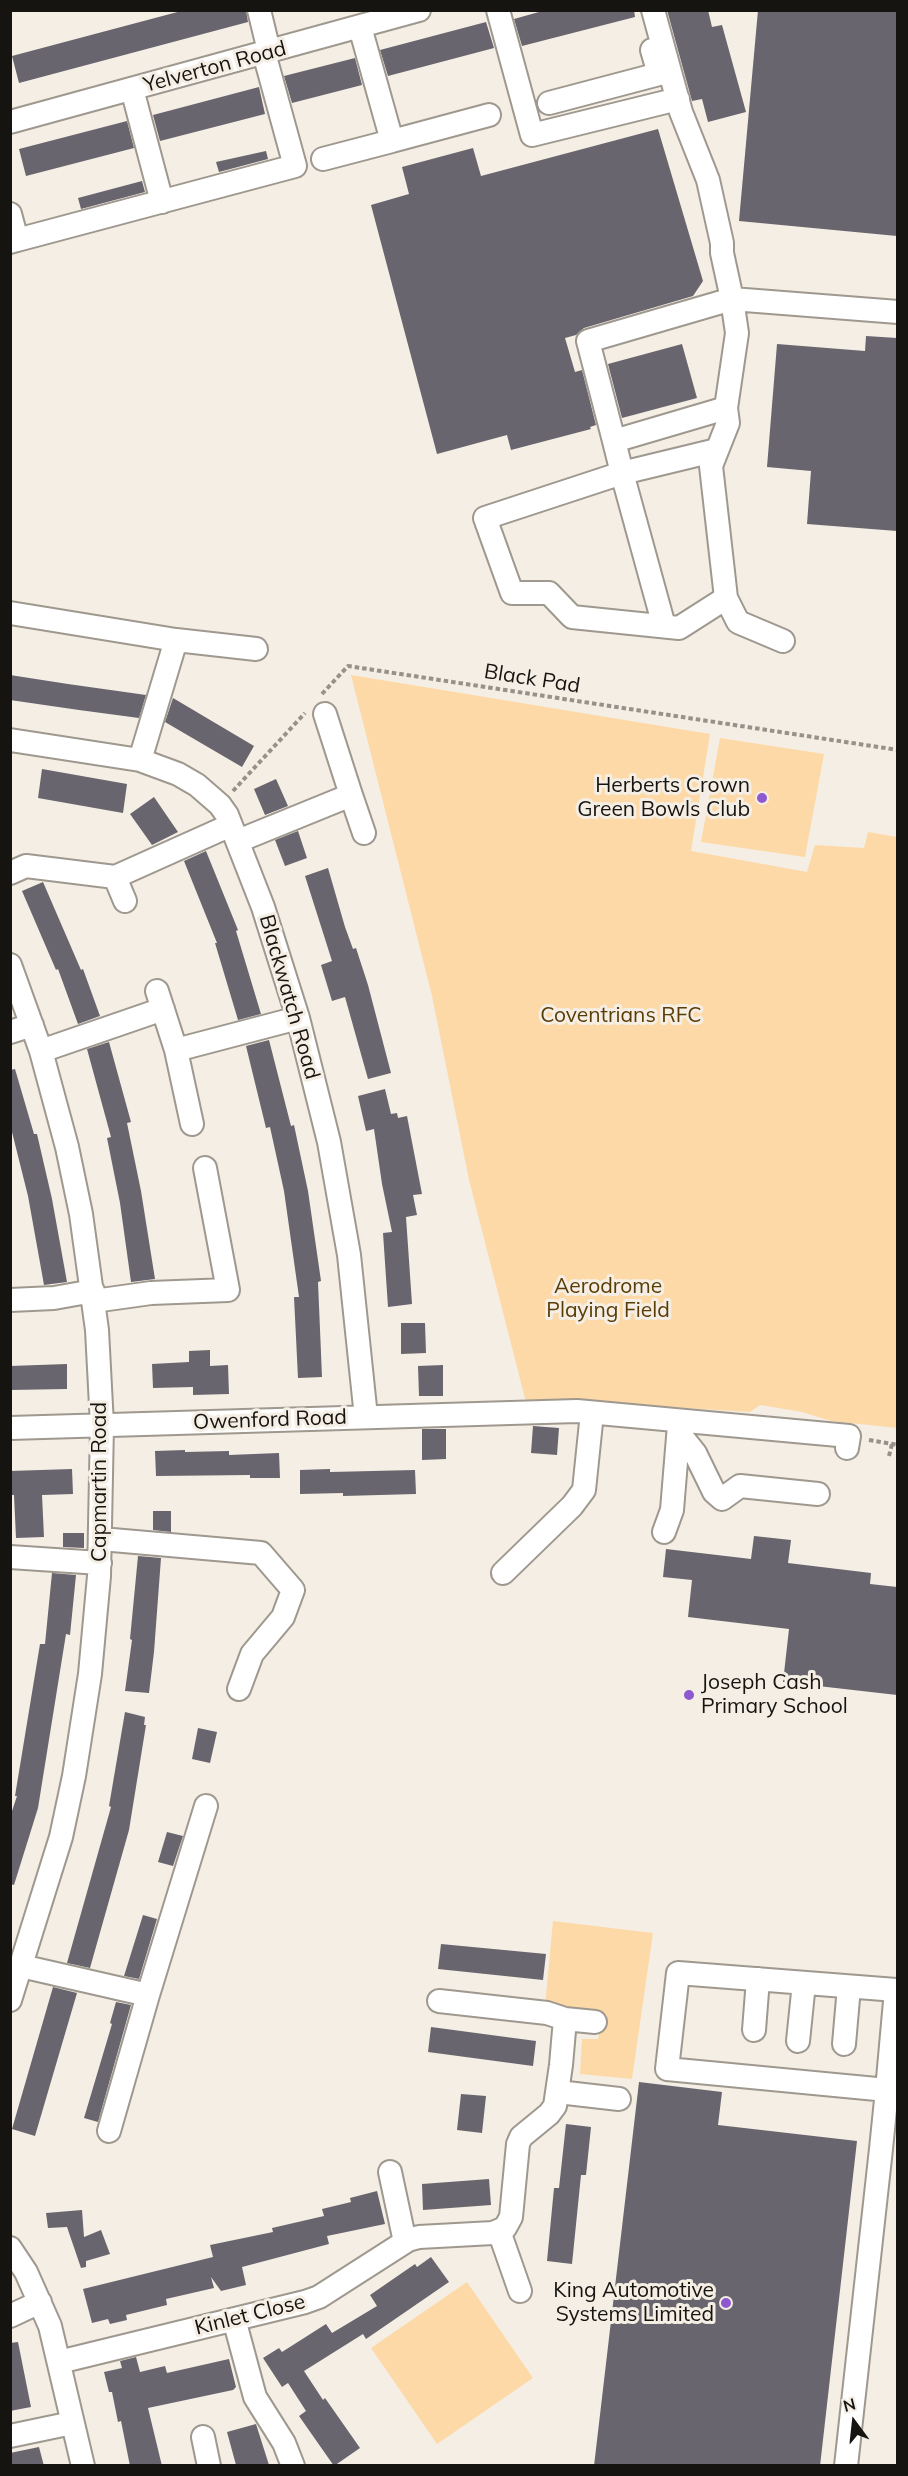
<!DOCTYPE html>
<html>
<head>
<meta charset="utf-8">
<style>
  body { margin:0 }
  #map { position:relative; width:908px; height:2476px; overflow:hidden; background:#f5eee4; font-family:Mulish,sans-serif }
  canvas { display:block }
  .frame { position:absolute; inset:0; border:12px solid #161410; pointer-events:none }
  .north { position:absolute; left:824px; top:2392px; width:60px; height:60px; -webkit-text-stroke:4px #f5eee4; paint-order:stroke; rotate:345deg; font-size:16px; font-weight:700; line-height:24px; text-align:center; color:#161410 }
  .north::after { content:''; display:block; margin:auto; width:21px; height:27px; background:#161410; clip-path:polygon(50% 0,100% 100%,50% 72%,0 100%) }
</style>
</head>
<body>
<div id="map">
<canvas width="908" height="2476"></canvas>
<div class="frame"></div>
<div class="north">N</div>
</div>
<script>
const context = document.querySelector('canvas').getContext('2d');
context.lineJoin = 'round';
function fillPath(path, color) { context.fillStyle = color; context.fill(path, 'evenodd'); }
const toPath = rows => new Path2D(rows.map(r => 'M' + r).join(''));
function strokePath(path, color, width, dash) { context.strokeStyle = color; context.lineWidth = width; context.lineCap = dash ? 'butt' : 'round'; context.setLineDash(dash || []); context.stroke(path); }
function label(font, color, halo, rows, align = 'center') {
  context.font = font + ' Mulish,sans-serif'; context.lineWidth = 6; context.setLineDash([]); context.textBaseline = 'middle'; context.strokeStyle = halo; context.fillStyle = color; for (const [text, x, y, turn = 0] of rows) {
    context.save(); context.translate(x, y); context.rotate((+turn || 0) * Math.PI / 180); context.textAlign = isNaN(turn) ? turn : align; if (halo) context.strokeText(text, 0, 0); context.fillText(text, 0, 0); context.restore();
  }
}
fillPath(toPath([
  [351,675,710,734,691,851,807,872,815,845,864,848,868,832,897,837,897,1428,831,1421,802,1412,760,1405,750,1412,556,1400,527,1406,469,1180,432,996],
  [720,738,824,754,805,857,701,842],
  [553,1921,653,1933,632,2079,580,2074,582,2039,598,2039,602,2014,545,2007],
  [467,2282,533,2378,437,2444,371,2348]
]), '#fdd9a7');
fillPath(toPath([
  [185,10,246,10,248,22,19,83,12,56],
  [546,10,634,10,635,17,522,46,514,19],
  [667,10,708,10,712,27,722,25,746,112,708,122,702,99,692,101],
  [758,10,897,10,897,236,739,221],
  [486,22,494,48,388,76,380,50],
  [355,58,362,85,292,103,284,76],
  [259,87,265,114,160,141,153,115],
  [127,121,134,148,26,176,19,149],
  [658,129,703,281,693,296,584,328,576,335,565,338,575,372,582,370,596,425,590,427,591,429,511,450,507,435,437,454,371,205,409,194,402,167,473,148,481,176],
  [266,151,268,159,219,172,216,162],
  [142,181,145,192,81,209,78,198],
  [866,336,897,338,897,531,807,524,811,471,767,467,777,344,865,351],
  [682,344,697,398,622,418,608,364],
  [10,675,68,684,146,695,139,718,79,710,10,700],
  [173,698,254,746,242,767,165,722],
  [42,769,127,784,123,813,38,798],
  [276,779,288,806,265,815,254,789],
  [154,797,178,832,152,845,130,814],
  [298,831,307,858,285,866,275,840],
  [206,851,238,930,236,931,261,1014,238,1020,215,943,217,943,184,861],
  [328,868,345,927,353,949,356,948,368,985,391,1073,368,1079,345,997,332,1001,321,965,332,961,305,876],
  [43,882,81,970,83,969,100,1016,78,1024,58,969,56,970,22,891],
  [269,1040,291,1126,294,1125,308,1191,321,1281,318,1282,322,1377,298,1378,294,1297,299,1297,284,1191,270,1127,266,1128,246,1046],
  [109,1042,131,1122,127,1123,141,1191,155,1279,131,1282,120,1203,107,1138,111,1137,87,1049],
  [15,1069,34,1134,37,1134,52,1199,67,1282,44,1285,28,1196,10,1124,10,1070],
  [385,1089,391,1114,397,1113,398,1118,407,1116,422,1194,413,1195,417,1215,406,1217,412,1304,388,1307,383,1233,392,1232,382,1184,374,1129,366,1131,358,1096],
  [401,1323,425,1323,426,1353,401,1354],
  [210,1350,210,1366,228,1365,229,1394,193,1395,193,1387,153,1388,152,1364,189,1362,189,1351],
  [67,1364,67,1389,10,1390,10,1366],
  [443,1365,443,1396,419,1396,418,1366],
  [533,1426,559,1428,557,1455,531,1453],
  [422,1429,446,1429,446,1459,422,1460],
  [185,1450,185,1452,229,1451,229,1455,279,1453,280,1478,250,1478,250,1475,156,1476,155,1451],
  [72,1469,73,1494,42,1495,44,1537,16,1538,14,1495,10,1495,10,1471],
  [330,1469,330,1472,415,1470,416,1494,343,1496,343,1493,300,1494,300,1470],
  [153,1511,171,1511,171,1532,153,1530],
  [63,1533,84,1533,84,1548,63,1547],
  [754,1536,791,1540,788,1563,871,1573,870,1584,897,1587,897,1695,783,1682,789,1629,688,1617,692,1580,663,1577,666,1549,751,1559],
  [138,1556,161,1558,154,1652,149,1693,125,1691,132,1640,130,1639],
  [52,1573,76,1575,70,1635,66,1634,38,1808,14,1885,10,1884,10,1817,17,1796,15,1796,40,1644,45,1644],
  [125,1712,145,1717,144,1725,146,1725,129,1830,90,1968,67,1963,111,1807,109,1806],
  [198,1728,217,1732,210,1763,192,1759],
  [167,1832,183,1836,173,1866,158,1862],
  [143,1915,157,1919,139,1979,124,1976],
  [441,1944,546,1954,543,1980,438,1969],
  [53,1987,77,1993,35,2136,12,2129],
  [116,2002,131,2005,98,2122,84,2118,112,2024,110,2023],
  [431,2027,536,2041,533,2066,428,2052],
  [639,2082,722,2092,718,2125,857,2141,820,2466,594,2466],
  [461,2094,486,2096,482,2133,457,2130],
  [566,2124,591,2127,586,2175,581,2175,572,2264,547,2261,554,2188,559,2188],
  [489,2179,491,2205,423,2210,422,2184],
  [377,2191,385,2224,327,2236,329,2244,242,2267,246,2285,221,2291,211,2277,214,2288,166,2299,167,2305,126,2315,127,2320,110,2324,108,2319,92,2323,83,2289,213,2257,210,2245,273,2232,272,2228,324,2216,322,2209,351,2202,350,2198],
  [82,2210,84,2237,101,2230,110,2254,86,2261,86,2267,81,2268,67,2227,48,2228,46,2213],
  [431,2257,449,2282,366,2339,363,2334,304,2371,323,2400,325,2398,360,2448,334,2466,299,2416,306,2411,288,2383,282,2387,263,2358,279,2348,282,2352,326,2324,332,2333,377,2306,370,2295,415,2264,417,2267],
  [18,2342,31,2407,10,2411,10,2343],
  [136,2357,140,2372,165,2366,167,2373,229,2359,236,2387,233,2390,148,2408,162,2466,130,2466,121,2421,118,2422,112,2392,109,2392,104,2372,122,2368,120,2361],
  [256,2424,269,2465,236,2465,227,2432],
  [39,2447,44,2466,10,2466,10,2453]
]), '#68656e');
const minor = toPath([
  [259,10,269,51],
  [498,10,532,135,678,99],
  [653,10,681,112,708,180,722,243,722,253,732,299,737,333,726,408,614,441,588,341,732,299,898,312],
  [132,89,162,202],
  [549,103,659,74,652,50],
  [10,122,419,10],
  [392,141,489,115],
  [323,159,392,141,360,27],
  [10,214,17,240,10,242],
  [17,240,295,166,264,53],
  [726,408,728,423,711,466,726,598,738,622,783,641],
  [614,441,622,473,485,518,512,593,549,593,572,617,679,628,726,598],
  [10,613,176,640],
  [664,626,622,473,717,450],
  [10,740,140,760,178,774,197,785,220,805,227,815,263,907,298,1018,329,1142,349,1255,366,1417],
  [140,760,176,640,256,649],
  [351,795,364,833],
  [238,841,351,795,325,714],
  [10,873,26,866,115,877],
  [125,901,115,877,231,825],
  [10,965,41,1051,67,1147,81,1214,97,1330,102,1425,99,1576,90,1674,74,1776,61,1837,10,2000],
  [157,991,176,1050],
  [10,1032,32,1025],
  [41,1051,163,1009],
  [192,1124,176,1050,298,1018],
  [10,1300,54,1298,93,1291],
  [94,1301,151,1293,228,1290,205,1168],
  [10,1428,577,1411,849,1436,847,1448],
  [679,1433,695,1453,714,1492,722,1499,740,1486,818,1494],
  [664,1532,672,1510,679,1425],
  [101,1539,261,1553,293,1590,283,1617,252,1654,239,1689],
  [10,1557,100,1563],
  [503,1573,572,1506,584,1490,592,1413],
  [21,1966,148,1995,206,1806],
  [439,2001,547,2013,565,2019,595,2022],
  [754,2030,758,1979],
  [798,2041,804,1983],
  [844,2044,849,1987],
  [558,2092,619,2099],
  [109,2131,148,1995],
  [390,2172,405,2242],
  [499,2231,520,2291],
  [10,2248,26,2272,50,2326,83,2466],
  [10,2316,40,2302],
  [234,2319,255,2397,284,2443,293,2466],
  [59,2362,305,2302,319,2297,408,2240,419,2237,493,2233,505,2228,511,2217,518,2144,521,2137,549,2114,555,2106,561,2065,565,2019],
  [10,2436,72,2423],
  [203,2437,209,2466],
  [846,2466,881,2149,887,2090,896,1990,678,1973,667,2069,887,2090]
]);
strokePath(minor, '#9e988f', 26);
strokePath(toPath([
  [322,694,348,666,898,750],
  [233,791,305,713],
  [869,1440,898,1445],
  [889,1456,892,1444]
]), '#96928a', 4, [4.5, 3]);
strokePath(minor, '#fff', 22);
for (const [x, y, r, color] of [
  [762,798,6,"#8d58d0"],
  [689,1695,6,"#8d58d0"],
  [726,2303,6,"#8d58d0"]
]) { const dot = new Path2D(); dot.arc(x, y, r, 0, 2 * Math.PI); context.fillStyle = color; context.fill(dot); strokePath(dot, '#f5eee4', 2); }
label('21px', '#161410', '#f5eee4', [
  ["Yelverton Road",215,67,-15],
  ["Black Pad",532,679,9],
  ["Blackwatch Road",289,997,74],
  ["Owenford Road",270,1420,-2],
  ["Capmartin Road",100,1482,-90],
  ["Kinlet Close",250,2315,-14]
]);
label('21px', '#161410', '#f5eee4', [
  ["Herberts Crown",750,786],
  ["Green Bowls Club",750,810],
  ["Joseph Cash",701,1683,"left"],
  ["Primary School",701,1707,"left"],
  ["King Automotive",714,2291],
  ["Systems Limited",714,2315]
], 'right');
label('21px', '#5a3c07', '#f5eee4', [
  ["Coventrians RFC",621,1016],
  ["Aerodrome",608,1287],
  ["Playing Field",608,1311]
]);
</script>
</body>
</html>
